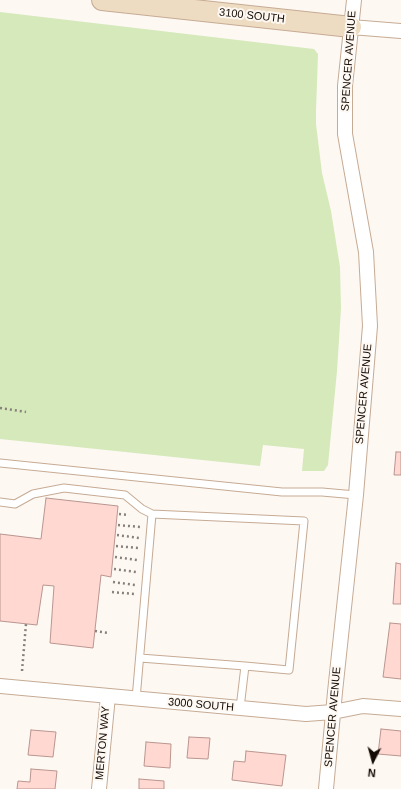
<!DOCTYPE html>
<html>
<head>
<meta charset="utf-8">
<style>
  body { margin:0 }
  #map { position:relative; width:401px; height:789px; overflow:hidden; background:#fef8f3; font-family:Arial,sans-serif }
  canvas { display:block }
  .north { position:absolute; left:353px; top:741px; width:40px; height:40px; -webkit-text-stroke:3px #fef8f3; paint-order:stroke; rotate:186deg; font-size:11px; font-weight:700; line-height:16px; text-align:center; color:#140b04 }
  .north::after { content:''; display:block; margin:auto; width:14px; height:18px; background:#140b04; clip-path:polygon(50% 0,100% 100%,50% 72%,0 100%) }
</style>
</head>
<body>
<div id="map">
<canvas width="401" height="789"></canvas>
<div class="north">N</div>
</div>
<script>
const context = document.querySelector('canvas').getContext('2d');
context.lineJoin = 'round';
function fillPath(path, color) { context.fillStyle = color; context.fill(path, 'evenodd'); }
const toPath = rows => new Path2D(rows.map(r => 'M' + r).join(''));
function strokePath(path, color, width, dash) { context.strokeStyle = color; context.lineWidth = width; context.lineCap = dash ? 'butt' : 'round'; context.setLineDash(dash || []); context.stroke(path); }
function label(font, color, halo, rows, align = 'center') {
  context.font = font + ' Arial,sans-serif'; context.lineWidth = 4; context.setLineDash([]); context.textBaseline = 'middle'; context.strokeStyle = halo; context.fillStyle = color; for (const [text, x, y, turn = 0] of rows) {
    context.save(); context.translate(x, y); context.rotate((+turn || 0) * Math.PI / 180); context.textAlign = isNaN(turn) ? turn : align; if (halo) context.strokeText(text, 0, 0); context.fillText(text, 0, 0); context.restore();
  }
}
fillPath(toPath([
  [0,12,314,49,318,54,316,111,316,124,322,173,331,211,340,267,341,308,337,371,328,465,324,471,302,471,304,449,263,445,260,466,0,439]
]), '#d5e9bb');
const building = toPath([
  [396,452,401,452,401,475,394,475,396,452],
  [46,498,118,506,111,577,101,575,93,648,50,643,54,586,43,585,37,625,0,621,0,534,41,539,46,498],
  [396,563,401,564,401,604,393,604,396,563],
  [390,623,401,624,401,679,383,677,390,623],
  [381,729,401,731,401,756,378,754,381,729],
  [31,730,56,732,53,757,28,755,31,730],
  [189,737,210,738,208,759,187,758,189,737],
  [146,742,171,744,170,768,144,766,146,742],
  [246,751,286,755,282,786,232,780,234,761,245,762,246,751],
  [31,769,57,771,55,789,17,789,18,781,30,782,31,769],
  [139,779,164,781,164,789,139,789,139,779]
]);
fillPath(building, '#ffd8d1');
strokePath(building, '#ba958f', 1);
const lane = toPath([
  [0,463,282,492,322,492,356,495],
  [0,502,15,504,33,494,64,488,125,495,142,509,152,514,136,699],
  [152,514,304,521,289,670,245,666],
  [140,658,245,666,240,708]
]);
const street = toPath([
  [351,27,401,31],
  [0,686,306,714,333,712,363,706,401,709],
  [99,789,108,696],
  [326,789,335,692,356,495,370,326,366,252,345,134,345,86,354,0]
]);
const secondary = toPath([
  [102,0,351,27]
]);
strokePath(lane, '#c6ab94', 9);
strokePath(street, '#c6ab94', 16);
strokePath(secondary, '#c6ab94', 22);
strokePath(toPath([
  [0,408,26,412],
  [119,514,129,515],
  [118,525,140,527],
  [117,535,139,538],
  [116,546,138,548],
  [115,557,137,560],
  [114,569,136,572],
  [113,582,135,585],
  [112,592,134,594],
  [95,631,109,633],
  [22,671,26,624]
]), '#88807a', 2.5, [2, 3]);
strokePath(lane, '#fff', 7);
strokePath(street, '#fff', 14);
strokePath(secondary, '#eedcc2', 20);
label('11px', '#140b04', '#fef8f3', [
  ["3100 SOUTH",252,16,6],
  ["SPENCER AVENUE",349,61,-86],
  ["SPENCER AVENUE",364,394,-85],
  ["3000 SOUTH",201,705,5],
  ["SPENCER AVENUE",333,717,-85],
  ["MERTON WAY",103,743,-85]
]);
</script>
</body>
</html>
